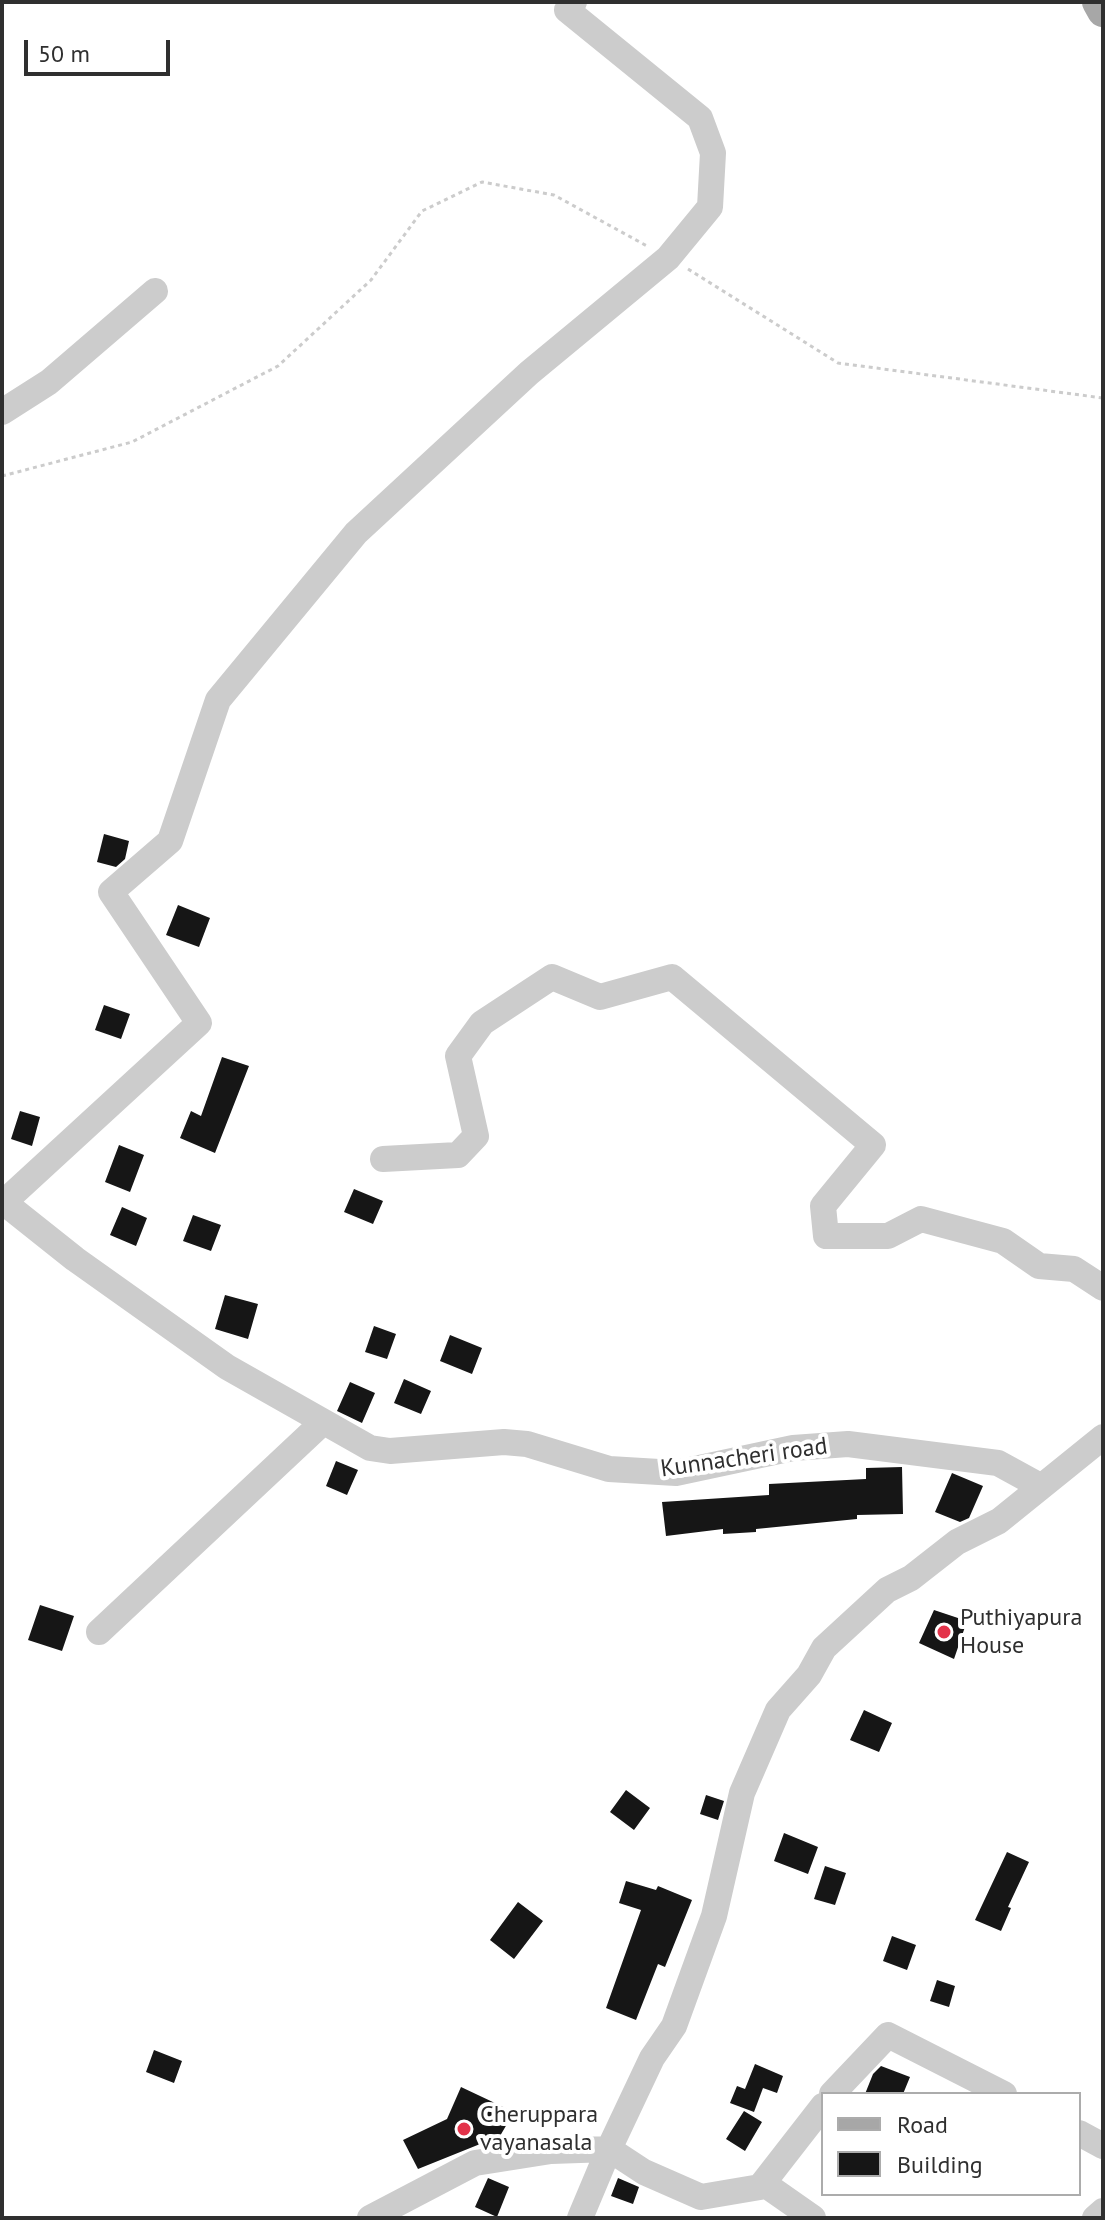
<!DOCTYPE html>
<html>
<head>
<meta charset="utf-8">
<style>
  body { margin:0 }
  #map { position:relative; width:1105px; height:2220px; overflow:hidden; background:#fff; font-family:"PT Sans",sans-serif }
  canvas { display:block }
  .frame { position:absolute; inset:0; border:4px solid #2f2f2f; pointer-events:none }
  .legend { position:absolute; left:821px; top:2092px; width:260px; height:104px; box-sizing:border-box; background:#fff; border:2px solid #acacac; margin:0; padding:10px 14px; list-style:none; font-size:24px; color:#2f2f2f }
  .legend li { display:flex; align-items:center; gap:16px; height:40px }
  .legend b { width:40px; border:2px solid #acacac }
  .scale { position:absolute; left:24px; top:40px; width:146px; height:36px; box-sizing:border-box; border:4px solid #2f2f2f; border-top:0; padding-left:10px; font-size:24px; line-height:28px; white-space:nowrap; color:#2f2f2f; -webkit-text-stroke:6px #fff; paint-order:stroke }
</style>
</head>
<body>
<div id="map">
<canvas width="1105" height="2220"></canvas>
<div class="frame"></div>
<ul class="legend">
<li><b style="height:10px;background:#a7a7a7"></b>Road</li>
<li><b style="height:22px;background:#161616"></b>Building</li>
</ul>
<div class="scale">50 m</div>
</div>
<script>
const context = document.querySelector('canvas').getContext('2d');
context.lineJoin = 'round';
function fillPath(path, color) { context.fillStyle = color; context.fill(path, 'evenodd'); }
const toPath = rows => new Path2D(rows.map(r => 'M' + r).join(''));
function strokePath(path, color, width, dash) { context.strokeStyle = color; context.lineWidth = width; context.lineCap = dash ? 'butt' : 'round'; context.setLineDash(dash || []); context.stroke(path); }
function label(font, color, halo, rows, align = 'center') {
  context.font = font + ' "PT Sans",sans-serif'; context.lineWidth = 8; context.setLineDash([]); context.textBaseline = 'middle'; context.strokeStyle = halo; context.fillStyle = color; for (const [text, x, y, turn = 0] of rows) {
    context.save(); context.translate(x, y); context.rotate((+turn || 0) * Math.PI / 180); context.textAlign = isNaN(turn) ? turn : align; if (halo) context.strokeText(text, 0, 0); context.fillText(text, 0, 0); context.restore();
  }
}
fillPath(toPath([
  [104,834,129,841,125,859,116,867,97,862],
  [178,905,210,918,199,947,166,935],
  [104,1005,130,1014,121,1039,95,1030],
  [222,1057,249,1066,215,1153,180,1138,191,1111,201,1116],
  [20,1111,40,1117,32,1146,11,1139],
  [119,1145,144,1155,130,1192,105,1182],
  [354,1189,383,1201,373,1224,344,1212],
  [122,1207,147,1218,136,1246,110,1235],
  [193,1215,221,1225,211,1251,183,1241],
  [225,1295,258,1304,248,1339,215,1329],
  [374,1326,396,1334,387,1359,365,1352],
  [450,1335,482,1348,472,1374,440,1361],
  [404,1379,431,1391,421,1414,394,1403],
  [350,1382,375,1393,362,1423,337,1411],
  [336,1461,358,1470,347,1495,326,1486],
  [902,1467,903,1514,857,1515,857,1519,756,1529,756,1532,723,1534,723,1529,666,1536,662,1502,769,1495,769,1484,866,1479,866,1468],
  [952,1473,983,1486,969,1518,960,1522,935,1512],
  [40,1605,74,1616,62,1651,28,1640],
  [934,1610,967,1621,954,1659,919,1643],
  [864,1710,892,1723,879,1752,850,1740],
  [626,1790,650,1808,634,1830,610,1812],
  [706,1795,724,1801,718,1820,700,1814],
  [784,1833,818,1847,808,1874,774,1861],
  [1007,1852,1029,1862,1008,1907,1011,1908,1001,1931,975,1920],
  [825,1866,846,1873,835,1905,814,1899],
  [626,1881,656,1890,658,1886,692,1900,665,1967,658,1964,636,2020,606,2008,641,1910,619,1903],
  [518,1902,543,1921,514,1959,490,1940],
  [892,1936,916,1945,907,1970,883,1961],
  [937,1980,955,1986,949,2007,930,2001],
  [154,2050,182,2061,174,2083,146,2072],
  [755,2064,783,2076,777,2093,763,2088,754,2112,730,2103,737,2086,745,2089],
  [881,2066,910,2077,903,2094,865,2094,873,2074],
  [461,2087,514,2112,500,2136,418,2169,403,2140,447,2119],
  [744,2111,762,2122,745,2151,726,2139],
  [488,2178,509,2187,497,2217,475,2207],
  [618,2178,639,2187,633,2204,611,2196]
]), '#161616');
strokePath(toPath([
  [688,269,838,363,1103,398],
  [2,476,132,442,278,366,371,280,422,211,482,182,554,195,647,246]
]), '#ccc', 3, [4, 4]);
strokePath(toPath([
  [2,412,49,382,155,291],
  [383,1159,458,1155,476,1136,458,1056,482,1023,552,977,600,997,672,977,873,1145,823,1206,826,1236,888,1236,921,1219,1003,1241,1039,1266,1074,1269,1103,1288],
  [2,1201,75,1259,227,1367,370,1448,390,1451,504,1442,527,1444,609,1469,676,1473,793,1448,848,1444,998,1463,1040,1486],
  [2,1204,199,1023,111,892,170,841,218,700,356,533,529,373,668,258,710,207,713,153,700,118,567,10,574,2],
  [99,1632,322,1423],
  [832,2094,888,2035,1004,2094],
  [823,2106,760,2187,701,2197,644,2172,609,2149,652,2058,674,2026,714,1916,742,1793,778,1710,809,1675,824,1648,887,1590,911,1578,957,1542,999,1521,1103,1437],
  [1079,2133,1103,2146],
  [763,2183,813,2218],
  [370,2218,475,2163,551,2151,609,2149,580,2218],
  [1095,2218,1103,2211]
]), '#ccc', 26);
strokePath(toPath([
  [1098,2,1103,11]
]), '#a7a7a7', 32);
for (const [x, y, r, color] of [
  [944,1632,8,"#e3334a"],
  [464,2129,8,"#e3334a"]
]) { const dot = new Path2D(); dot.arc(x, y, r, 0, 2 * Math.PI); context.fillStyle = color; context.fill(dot); strokePath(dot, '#fff', 3); }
label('24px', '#2f2f2f', '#fff', [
  ["Kunnacheri road",744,1458,-8]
]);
label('24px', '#2f2f2f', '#fff', [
  ["Puthiyapura",960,1618],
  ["House",960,1646],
  ["Cheruppara",480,2115],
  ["vayanasala",480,2143]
], 'left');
</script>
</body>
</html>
